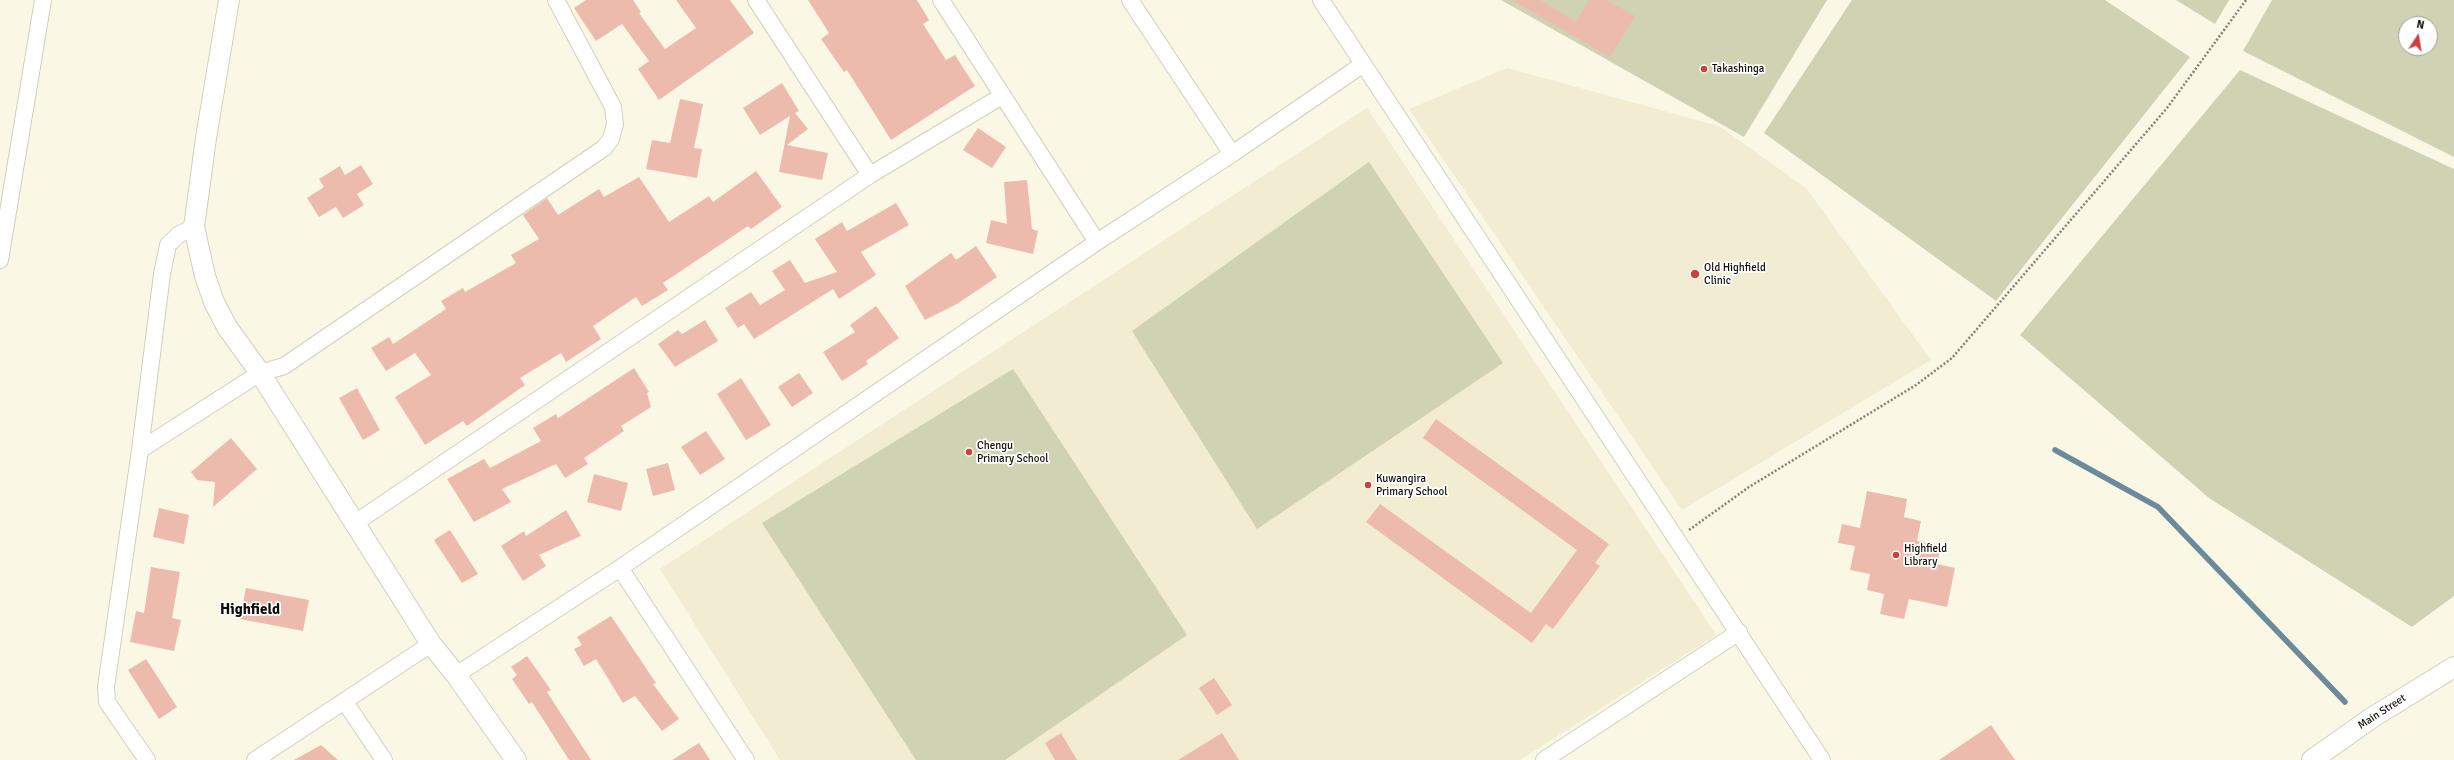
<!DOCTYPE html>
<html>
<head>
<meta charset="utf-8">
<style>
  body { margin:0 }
  #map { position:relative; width:2454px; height:760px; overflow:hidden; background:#fbf7e5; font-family:Signika,sans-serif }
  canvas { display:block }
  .north { position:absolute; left:2398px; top:16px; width:40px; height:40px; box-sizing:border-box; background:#fff; border:1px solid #9f9f9c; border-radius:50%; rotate:12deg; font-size:11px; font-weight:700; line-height:16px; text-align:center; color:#0f0e08 }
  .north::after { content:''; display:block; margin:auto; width:14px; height:18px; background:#ce3f3e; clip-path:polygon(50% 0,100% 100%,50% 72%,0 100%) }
</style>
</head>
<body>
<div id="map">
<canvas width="2454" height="760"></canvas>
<div class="north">N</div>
</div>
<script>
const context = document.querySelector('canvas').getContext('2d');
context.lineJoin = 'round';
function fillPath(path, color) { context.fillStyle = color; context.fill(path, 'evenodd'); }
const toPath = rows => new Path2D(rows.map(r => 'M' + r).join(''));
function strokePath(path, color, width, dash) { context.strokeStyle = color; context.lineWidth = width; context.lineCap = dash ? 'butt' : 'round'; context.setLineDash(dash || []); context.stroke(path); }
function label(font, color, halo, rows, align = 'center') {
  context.font = font + ' Signika,sans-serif'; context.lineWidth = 3.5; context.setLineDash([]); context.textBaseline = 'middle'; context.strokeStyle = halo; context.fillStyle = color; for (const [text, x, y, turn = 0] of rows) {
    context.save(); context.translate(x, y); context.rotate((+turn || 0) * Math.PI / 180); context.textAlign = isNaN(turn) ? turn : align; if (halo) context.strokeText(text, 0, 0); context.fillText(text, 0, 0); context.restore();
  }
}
fillPath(toPath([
  [1507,68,1719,126,1806,188,1931,360,1682,510,1409,109],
  [1367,108,1716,635,1520,760,780,760,660,569]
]), '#f2ecd2');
fillPath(toPath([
  [1501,0,1827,0,1744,137],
  [1852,0,2105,0,2190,57,1996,301,1764,133],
  [2176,0,2229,0,2215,24],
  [2272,0,2454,0,2454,157,2243,51],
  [2406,24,2430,24,2430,48,2406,48],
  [2240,70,2454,169,2454,596,2412,627,2209,498,2020,335],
  [1369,162,1503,363,1257,529,1132,331],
  [1013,369,1187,635,1005,760,916,760,762,523]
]), '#cfd2b3');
strokePath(toPath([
  [2055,450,2158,507,2345,702]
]), '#6c8a9b', 5.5);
fillPath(toPath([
  [586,0,633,0,641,12,639,13,665,49,696,28,676,0,730,0,754,33,659,100,638,69,649,61,622,24,596,41,574,8],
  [808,0,917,0,929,20,923,24,946,60,955,55,975,86,891,140,847,70,844,72,821,39,829,33],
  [1512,0,1540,0,1576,22,1589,0,1606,0,1635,16,1610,57],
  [782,83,799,111,795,113,808,129,787,145,828,153,822,180,779,172,790,116,760,135,743,108],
  [680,99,703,104,694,148,702,149,697,178,646,169,652,140,670,143],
  [978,128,1006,147,992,168,963,150],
  [361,165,373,184,357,194,364,205,343,218,336,207,319,217,307,198,324,187,319,179,340,166,345,175],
  [756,171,782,207,751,229,748,226,663,283,668,290,642,306,636,297,593,326,601,339,566,362,561,353,520,378,525,385,467,426,463,421,425,445,395,397,431,375,415,353,386,371,371,348,389,337,393,344,446,309,441,301,463,288,465,292,516,263,511,255,539,239,523,215,547,198,558,215,599,189,604,197,639,177,669,222,709,196,713,202],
  [1027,180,1032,229,1038,231,1033,254,986,243,991,220,1007,224,1004,182],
  [896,203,909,225,861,252,876,275,839,299,833,289,754,339,744,324,738,328,725,308,751,292,760,305,785,290,772,271,790,260,805,283,837,272,815,239,842,222,847,231],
  [976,246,997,277,957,304,925,320,905,286,951,253,956,260],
  [876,306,899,338,866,361,868,364,842,381,823,352,855,332,850,325],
  [705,320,718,341,675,367,658,344,678,330,682,334],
  [634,368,649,392,647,393,651,407,621,426,624,431,584,458,588,464,565,478,556,464,502,489,511,502,474,522,447,479,484,459,490,468,541,441,533,428,556,414,558,418],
  [799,373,813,393,792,407,778,387],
  [741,378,771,425,746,440,717,394],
  [357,388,380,430,363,440,339,398],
  [1436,419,1609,544,1595,563,1600,566,1553,629,1546,624,1532,643,1366,522,1380,504,1531,613,1577,550,1423,438],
  [706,431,725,459,700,475,681,447],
  [231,438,257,469,213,507,215,482,197,480,191,472],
  [668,463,675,490,653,496,646,469],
  [594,474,628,483,621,511,587,502],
  [1867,491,1907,499,1904,517,1921,521,1917,541,1941,546,1937,564,1955,568,1947,607,1909,599,1904,619,1880,614,1884,594,1867,590,1870,574,1850,570,1855,546,1838,543,1842,524,1860,528],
  [159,508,189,515,184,544,153,537],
  [566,510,581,536,539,555,546,566,523,581,501,546,524,531,526,536],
  [450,530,478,574,462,583,434,540],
  [151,567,180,572,172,618,181,620,174,651,130,642,136,611,144,613],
  [246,588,309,600,303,631,240,619],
  [611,616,656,683,653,684,679,719,662,731,635,696,623,703,596,659,584,666,574,649,582,645,577,637],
  [527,656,551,690,547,692,591,760,569,760,532,702,529,704,512,679,517,675,511,667],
  [146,659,177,707,159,719,128,670],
  [1214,678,1232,705,1217,715,1199,688],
  [1991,725,2015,760,1939,760],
  [1061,733,1077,760,1055,760,1045,743],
  [1222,733,1239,760,1178,760],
  [699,743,710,760,672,760],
  [321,745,338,760,294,760]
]), '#edbbae');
const minor = toPath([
  [756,0,870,175],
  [941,0,1097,242],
  [1130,0,1232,154],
  [1321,0,1822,760],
  [0,260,43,0],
  [140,450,260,373,284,366,604,148,611,139,615,124,613,107,556,0],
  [355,523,870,175,1002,96],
  [620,568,746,760],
  [456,675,620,568,1097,242,1232,154,1362,65],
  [345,702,384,760],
  [147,760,107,702,106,687,140,450,162,274,168,245,178,235,194,227],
  [255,760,431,644],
  [1544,760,1739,632]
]);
const tertiary = toPath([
  [229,0,206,138,194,227,205,276,214,302,227,327,260,373,431,644,456,675,516,760],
  [2312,760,2373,717,2454,667]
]);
strokePath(minor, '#d3cfbd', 18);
strokePath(tertiary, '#d3cfbd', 22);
strokePath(toPath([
  [1689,530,1749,487,1916,385,1952,358,2167,108,2246,0]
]), '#838175', 2.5, [2, 2]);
strokePath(minor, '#fff', 16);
strokePath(tertiary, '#fff', 20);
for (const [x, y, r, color] of [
  [1704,69,4,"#ce3f3e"],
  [1695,274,5,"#ce3f3e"],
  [969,452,4,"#ce3f3e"],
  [1368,485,4,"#ce3f3e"],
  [1896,555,4,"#ce3f3e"]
]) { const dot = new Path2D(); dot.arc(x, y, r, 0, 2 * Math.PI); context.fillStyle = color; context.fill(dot); strokePath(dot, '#fff', 1.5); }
label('11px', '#0f0e08', '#fff', [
  ["Takashinga",1712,69],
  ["Old Highfield",1704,268],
  ["Clinic",1704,281],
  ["Chengu",977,446],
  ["Primary School",977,459],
  ["Kuwangira",1376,479],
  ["Primary School",1376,492],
  ["Highfield",1904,549],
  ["Library",1904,562]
], 'left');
label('11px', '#0f0e08', '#fff', [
  ["Main Street",2382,712,-33]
]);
label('bold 15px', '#0f0e08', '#fff', [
  ["Highfield",250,610]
]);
</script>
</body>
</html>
